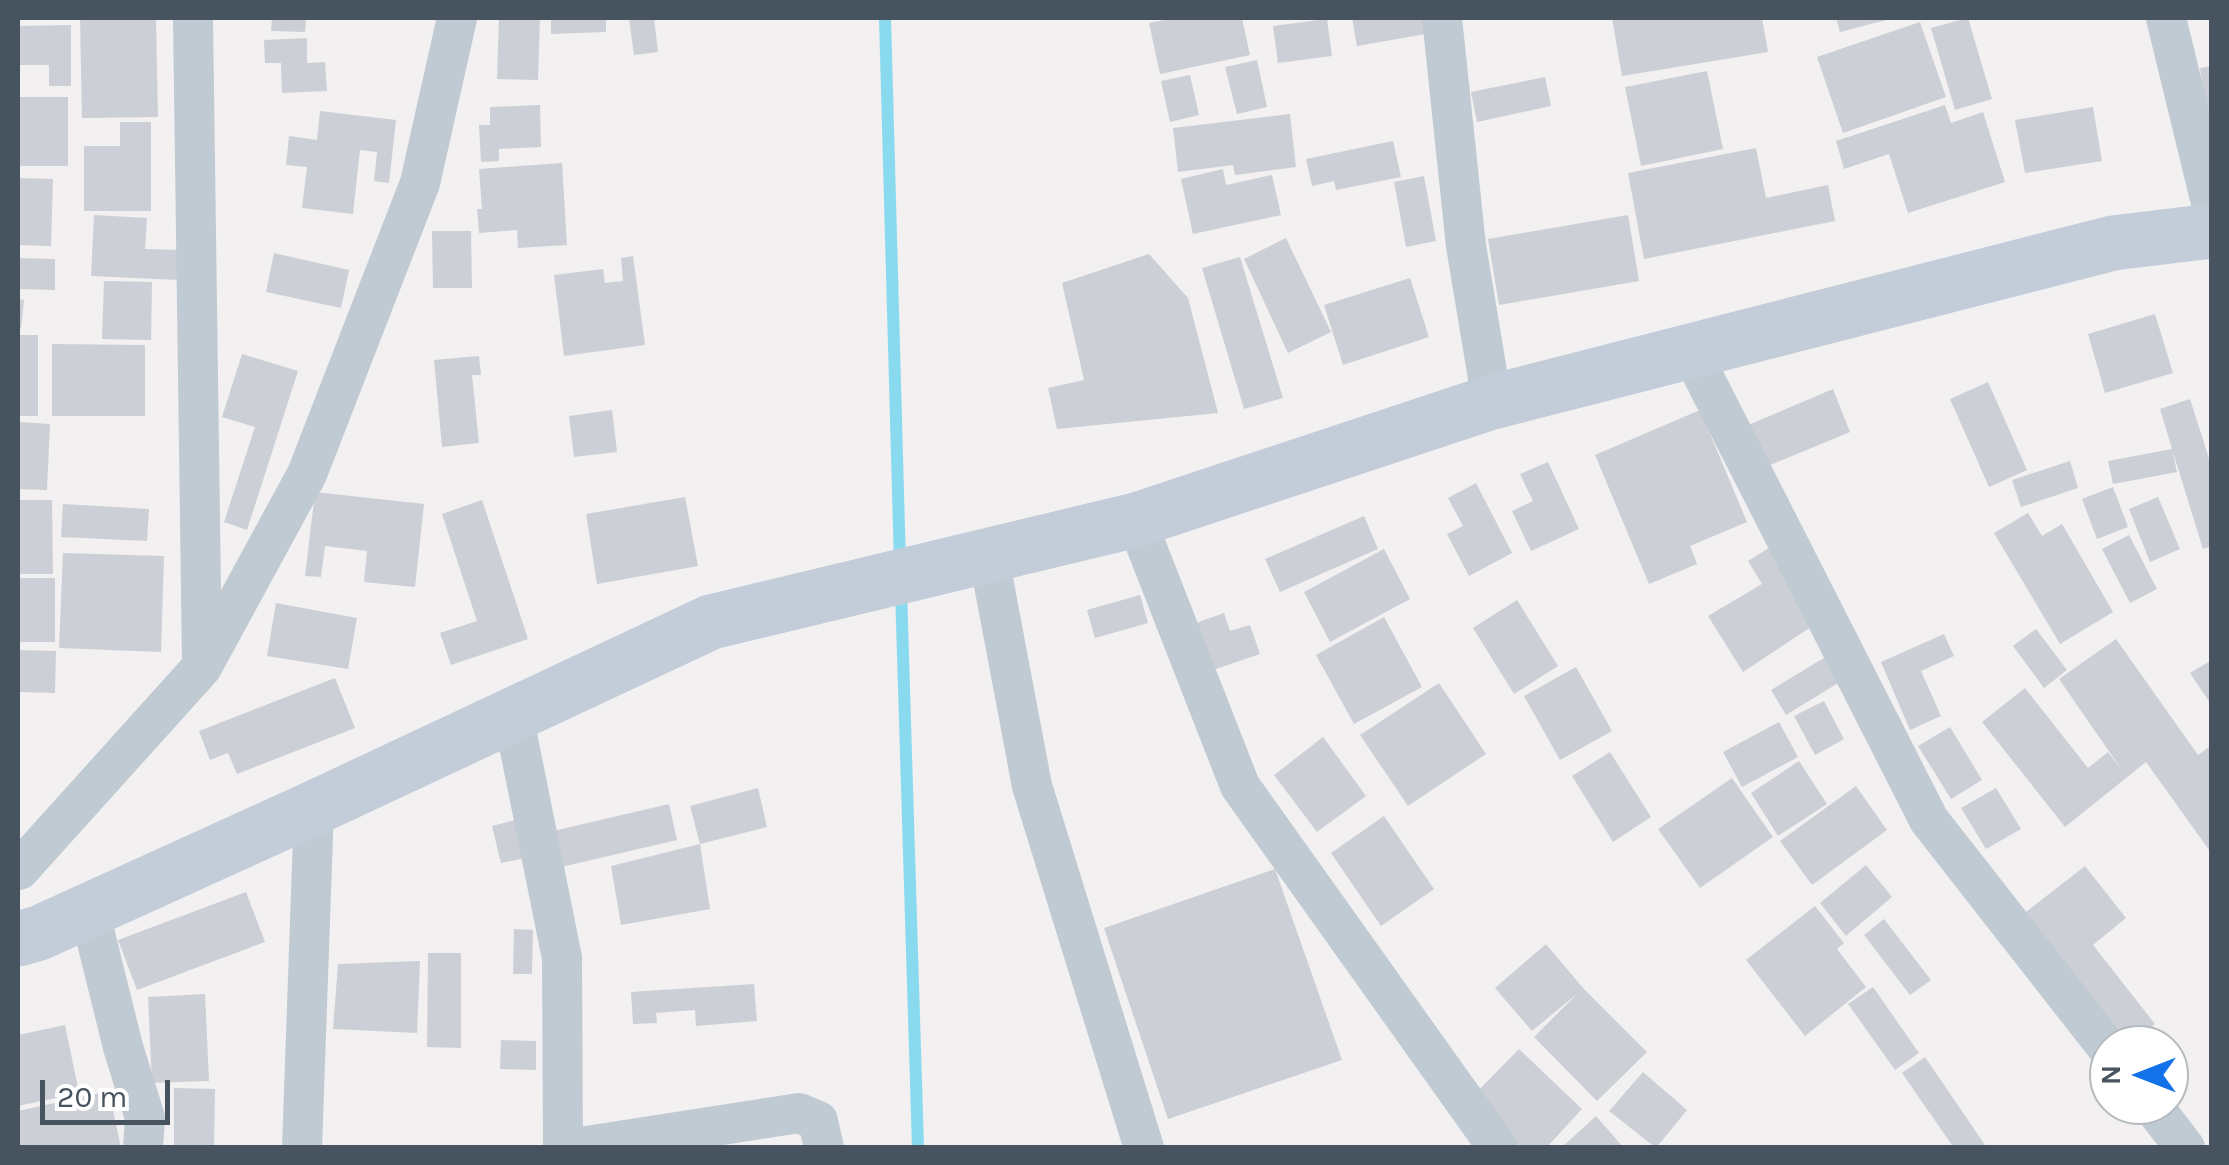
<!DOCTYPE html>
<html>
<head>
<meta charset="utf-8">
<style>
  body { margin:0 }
  #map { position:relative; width:2229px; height:1165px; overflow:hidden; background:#f2f0f0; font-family:Karla,sans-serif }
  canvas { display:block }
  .frame { position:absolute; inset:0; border:20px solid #47535e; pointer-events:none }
  .north { position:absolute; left:2089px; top:1025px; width:100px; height:100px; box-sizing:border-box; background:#fff; border:2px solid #b5babf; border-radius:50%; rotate:270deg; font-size:28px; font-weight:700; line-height:40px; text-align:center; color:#47535e }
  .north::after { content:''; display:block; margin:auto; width:35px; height:45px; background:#1372e9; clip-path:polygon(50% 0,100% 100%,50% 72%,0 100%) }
  .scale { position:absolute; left:40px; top:1080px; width:130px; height:45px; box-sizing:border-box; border:5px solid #47535e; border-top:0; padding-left:12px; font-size:30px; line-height:35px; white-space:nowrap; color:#47535e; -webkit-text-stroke:8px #fff; paint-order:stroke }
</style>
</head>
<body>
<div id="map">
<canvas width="2229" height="1165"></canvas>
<div class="frame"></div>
<div class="north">N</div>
<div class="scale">20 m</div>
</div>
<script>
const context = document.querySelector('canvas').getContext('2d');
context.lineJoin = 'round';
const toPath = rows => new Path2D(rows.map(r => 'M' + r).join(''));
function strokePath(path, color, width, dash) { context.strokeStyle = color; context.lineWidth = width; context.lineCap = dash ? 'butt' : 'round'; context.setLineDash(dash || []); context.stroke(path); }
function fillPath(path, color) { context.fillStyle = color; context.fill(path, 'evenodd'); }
strokePath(toPath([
  [885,18,900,565],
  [901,590,918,1148]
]), '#89daef', 12);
fillPath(toPath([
  [80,18,156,18,158,117,82,118],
  [272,18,306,18,305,32,271,31],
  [499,18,540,18,538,80,497,79],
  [551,18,606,18,606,32,551,34],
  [629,18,654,18,658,52,634,55],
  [1175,18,1242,18,1250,55,1160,74,1149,23],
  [1352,18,1435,18,1437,32,1357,46],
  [1612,18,1762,18,1768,52,1622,76],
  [1836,18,1890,18,1890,19,1840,32],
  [1968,18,1992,99,1955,110,1931,28],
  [1327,19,1332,56,1278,63,1273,26],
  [1920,22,1946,97,1843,133,1817,57],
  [71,25,71,86,49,86,49,65,18,65,18,26],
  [307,38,307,63,325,62,327,91,282,93,281,63,265,63,264,40],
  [1257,60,1267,107,1237,114,1225,67],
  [2212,66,2212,131,2209,132,2200,68],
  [1707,71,1723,149,1641,166,1625,87],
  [1190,75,1199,115,1170,122,1161,81],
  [1545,77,1551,106,1477,122,1471,92],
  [18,97,68,97,68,166,18,166],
  [540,105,541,147,499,149,499,161,481,162,479,125,490,125,490,107],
  [1945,105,1951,123,1983,112,2005,182,1908,213,1889,154,1844,169,1836,141],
  [2093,107,2102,161,2025,173,2015,120],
  [320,111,396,120,389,183,374,181,377,152,360,150,353,214,302,208,307,167,286,165,289,136,317,140],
  [1290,114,1296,167,1235,175,1233,165,1178,172,1173,128],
  [120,122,151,122,151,211,84,211,84,146,120,146],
  [1393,141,1401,177,1336,190,1334,181,1312,186,1306,159],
  [1756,148,1766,198,1828,185,1835,221,1644,259,1628,173],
  [562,163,567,245,518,248,517,230,479,233,477,209,482,209,479,169],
  [1223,169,1226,185,1272,175,1281,215,1193,234,1181,179],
  [1424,176,1436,241,1406,247,1394,182],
  [18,178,53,179,51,246,18,245],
  [94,215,147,218,145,249,180,250,179,280,91,276],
  [1628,215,1639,281,1499,305,1488,239],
  [432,231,471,231,472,288,433,288],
  [1286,238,1331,332,1288,353,1244,259],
  [274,253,349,270,341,308,266,292],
  [1149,254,1188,298,1218,413,1057,429,1048,388,1084,380,1062,283],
  [633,256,645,345,564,356,554,275,603,269,605,283,623,281,621,258],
  [1240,257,1283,398,1244,409,1202,268],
  [18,258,55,259,55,290,18,289],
  [1410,278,1429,337,1343,365,1324,305],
  [104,281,152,282,151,340,102,339],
  [18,299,24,300,21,328,18,328],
  [2155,314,2173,373,2105,393,2088,334],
  [18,335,38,335,38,416,18,416],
  [52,344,145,345,145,416,52,416],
  [242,354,298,371,247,530,224,522,255,427,222,417],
  [479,356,481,375,472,375,479,443,442,447,434,360],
  [1988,382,2027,470,1989,487,1950,399],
  [1833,389,1850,432,1763,468,1746,426],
  [2190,399,2212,468,2212,546,2203,549,2172,449,2177,472,2113,484,2108,461,2172,449,2160,409],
  [612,410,617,452,574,457,569,416],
  [1700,410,1747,522,1690,546,1697,564,1649,584,1595,455],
  [18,422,50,424,47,490,18,489],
  [2070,461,2078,488,2021,507,2012,480],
  [1548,462,1579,529,1531,551,1512,511,1533,501,1520,474],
  [1476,483,1512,553,1469,576,1447,534,1463,526,1448,498],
  [2113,487,2128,527,2097,539,2082,499],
  [315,492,424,504,415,587,364,582,367,551,325,546,321,577,305,576],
  [685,497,698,566,597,584,586,514],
  [2158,497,2180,549,2150,562,2129,509],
  [18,500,52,500,53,574,18,574],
  [482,500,528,639,451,665,440,633,477,621,442,514],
  [63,504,149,509,147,541,61,537],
  [2028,513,2042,536,2062,524,2113,612,2060,644,1994,533],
  [1364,516,1378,549,1280,592,1265,559],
  [2129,535,2157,589,2130,603,2102,549],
  [1772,546,1817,623,1743,672,1708,616,1762,584,1748,561],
  [1384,549,1410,599,1330,642,1304,592],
  [63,553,164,556,161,652,59,648],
  [18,578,55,578,55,642,18,642],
  [1140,595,1148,623,1095,638,1087,610],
  [1517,600,1558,666,1514,694,1473,628],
  [276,603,357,618,348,669,267,656],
  [1224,613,1230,631,1250,625,1260,654,1213,670,1196,623],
  [1384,617,1422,687,1354,724,1316,655],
  [2036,629,2067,670,2044,688,2013,646],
  [1944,634,1954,656,1921,671,1941,716,1910,730,1881,662],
  [2116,639,2198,755,2212,745,2212,854,2146,762,2065,827,1982,722,2025,688,2088,768,2108,752,2124,773,2059,679],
  [18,650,56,651,55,693,18,692],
  [1827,656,1843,680,1786,715,1771,690],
  [2212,660,2212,706,2190,673],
  [1576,667,1612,731,1560,760,1524,696],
  [335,678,355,728,237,774,228,753,210,760,199,731],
  [1439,683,1486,754,1408,806,1360,735],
  [1824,701,1844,739,1815,755,1794,716],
  [1779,722,1798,757,1742,787,1723,752],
  [1950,727,1982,780,1951,799,1918,746],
  [1323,737,1366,796,1317,832,1274,775],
  [1610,752,1651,817,1613,842,1572,776],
  [1799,761,1827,804,1778,836,1751,793],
  [1732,778,1773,837,1700,888,1658,829],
  [1856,786,1887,830,1812,885,1780,841],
  [758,788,767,827,700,844,690,806],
  [1996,788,2021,829,1986,849,1961,808],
  [669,804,677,840,557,868,549,832],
  [1384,816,1434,889,1381,926,1331,853],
  [515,820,525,858,501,863,492,826],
  [700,844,710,909,621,925,611,866],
  [1866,865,1892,897,1846,936,1820,903],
  [2085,866,2126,918,2093,945,2155,1024,2128,1045,2026,912],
  [1275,869,1342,1060,1168,1119,1104,928],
  [246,892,265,942,137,990,118,940],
  [1815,906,1844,943,1837,949,1866,987,1805,1036,1746,960],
  [1884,919,1931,980,1910,995,1864,935],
  [514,929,533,930,532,974,513,974],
  [1546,944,1583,988,1647,1052,1597,1101,1534,1037,1578,993,1532,1031,1495,988],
  [428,953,461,953,461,1048,427,1047],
  [420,961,417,1033,333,1029,338,964],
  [754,984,757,1021,696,1026,695,1010,656,1013,657,1023,633,1024,631,992],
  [1873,987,1919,1053,1895,1070,1848,1004],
  [205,994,209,1081,152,1083,148,997],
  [65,1025,79,1093,18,1106,18,1035],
  [501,1040,536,1041,536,1070,500,1069],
  [1519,1049,1582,1109,1546,1148,1522,1148,1471,1098],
  [1925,1057,1987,1148,1954,1148,1902,1073],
  [1643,1072,1687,1110,1656,1148,1609,1111],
  [174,1088,215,1089,214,1148,174,1148],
  [109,1091,121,1148,18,1148,18,1111],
  [1596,1116,1624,1148,1561,1148]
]), '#cccfd5');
strokePath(toPath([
  [193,18,202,663],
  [1442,18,1466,246,1492,402],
  [2166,18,2212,207],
  [1691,352,1929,820,2109,1050],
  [1136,520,1240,786,1498,1148],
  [989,558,1032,786,1144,1148],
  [513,715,562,958,563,1148],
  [19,870,202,667,307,474,420,183,457,18],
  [89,910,123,1047,145,1118,143,1148],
  [2152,1105,2185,1148],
  [302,1148,314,808],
  [574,1148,799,1113,818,1121,824,1148]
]), '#c0cad2', 40);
strokePath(toPath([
  [18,939,39,933,314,808,711,622,1136,520,1492,402,2113,243,2212,231]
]), '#c2cdd9', 55);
</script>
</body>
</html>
